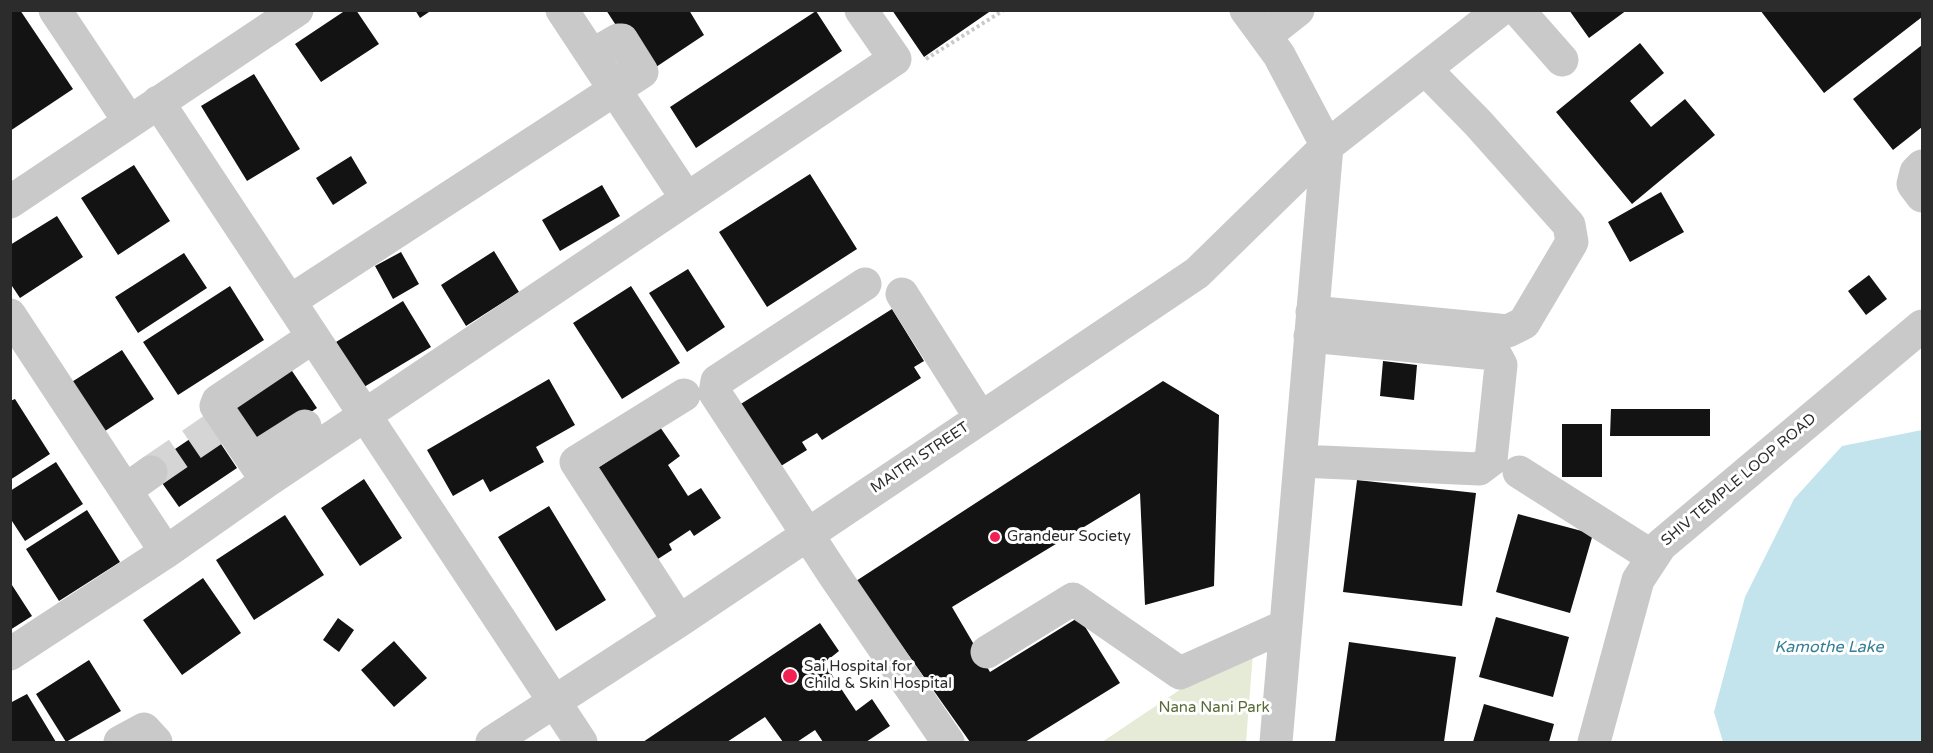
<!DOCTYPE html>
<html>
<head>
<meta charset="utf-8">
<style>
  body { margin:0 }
  #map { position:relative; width:1933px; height:753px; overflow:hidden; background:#fff; font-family:"Varela Round",sans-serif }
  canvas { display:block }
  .frame { position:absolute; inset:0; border:12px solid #2c2c2c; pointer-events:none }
</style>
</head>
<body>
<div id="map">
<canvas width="1933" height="753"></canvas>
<div class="frame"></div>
</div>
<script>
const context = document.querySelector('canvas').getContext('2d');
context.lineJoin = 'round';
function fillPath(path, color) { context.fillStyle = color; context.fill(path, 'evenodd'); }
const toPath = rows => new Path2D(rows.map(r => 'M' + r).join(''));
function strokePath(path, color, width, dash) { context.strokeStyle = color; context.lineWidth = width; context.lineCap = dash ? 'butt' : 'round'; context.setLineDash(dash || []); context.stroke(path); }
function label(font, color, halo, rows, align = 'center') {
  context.font = font + ' "Varela Round",sans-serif'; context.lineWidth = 6; context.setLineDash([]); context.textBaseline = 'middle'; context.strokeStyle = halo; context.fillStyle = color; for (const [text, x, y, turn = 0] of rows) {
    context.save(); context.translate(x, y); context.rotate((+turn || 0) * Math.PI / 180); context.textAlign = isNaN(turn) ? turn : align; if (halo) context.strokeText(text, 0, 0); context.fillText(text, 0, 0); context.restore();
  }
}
fillPath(toPath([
  [1254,640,1246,742,1102,742]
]), '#e6ebd8');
fillPath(toPath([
  [1922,430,1922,742,1723,742,1714,712,1745,597,1794,499,1842,446]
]), '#c3e4ed');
fillPath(toPath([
  [10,10,20,10,73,89,10,131],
  [346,10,356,10,379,44,321,82,295,44],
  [415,10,432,10,420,18],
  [606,10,689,10,704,35,647,73],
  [892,10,992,10,924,57],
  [1569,10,1627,10,1589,38],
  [1760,10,1922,10,1922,17,1824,93],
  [816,11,842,51,696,148,670,107],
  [1640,43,1664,73,1630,101,1651,127,1685,99,1715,135,1632,204,1556,112],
  [1922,45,1922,127,1893,150,1853,99],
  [254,74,300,149,247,181,201,106],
  [351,156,367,183,333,205,316,178],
  [134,165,170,221,118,255,81,198],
  [810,174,857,249,767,307,719,232],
  [602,185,620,216,560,251,542,220],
  [1661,192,1684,232,1630,262,1608,222],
  [57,216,83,257,20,298,10,283,10,245],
  [494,251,519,292,466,326,441,285],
  [401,252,419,284,393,299,375,266],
  [184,253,207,288,138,333,115,297],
  [688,269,725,327,687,352,649,293],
  [1869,275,1887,299,1866,315,1848,291],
  [230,286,264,340,178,395,143,342],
  [631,286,680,363,622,399,573,323],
  [403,301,431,347,364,387,336,342],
  [892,309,924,361,914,367,921,378,822,440,817,433,802,442,807,450,776,469,736,407],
  [122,350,154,399,99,435,67,385],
  [1383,361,1417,365,1414,400,1380,396],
  [286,362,317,408,252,452,221,406],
  [549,379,575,425,536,447,544,462,490,492,483,479,453,496,427,450],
  [1163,381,1219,415,1214,586,1145,605,1140,493,952,607,990,672,1079,617,1120,683,1025,742,970,742,856,581],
  [15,399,50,454,10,480,10,401],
  [1611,409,1710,409,1710,436,1610,436],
  [1562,424,1602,424,1602,477,1562,477],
  [209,426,237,468,179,507,150,466],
  [660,427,680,456,668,465,688,496,701,488,721,518,694,536,690,530,669,544,672,550,650,564,590,473],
  [56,462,83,504,25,541,10,518,10,491],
  [364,479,402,538,360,566,321,508],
  [1357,480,1476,493,1462,606,1343,592],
  [549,506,606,600,556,631,498,537],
  [87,510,120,562,59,601,26,549],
  [1518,514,1593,534,1570,613,1496,592],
  [285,515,324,575,254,620,216,560],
  [203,578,241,633,182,675,143,620],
  [10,582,32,616,10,630],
  [1496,617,1569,637,1553,697,1479,677],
  [338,618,354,630,339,652,323,640],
  [820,623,839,651,824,663,856,711,872,699,890,726,866,742,823,742,815,730,797,742,783,742,765,717,727,742,643,742],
  [394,641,427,678,394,707,361,670],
  [1349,642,1456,657,1444,742,1335,742],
  [89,660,121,711,66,742,36,694],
  [27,694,56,742,10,742,10,703],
  [1484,704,1554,724,1549,742,1473,742]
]), '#131313');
strokePath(toPath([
  [151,472,214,429]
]), '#d5d5d5', 33, [33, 16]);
strokePath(toPath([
  [926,59,1004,10]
]), '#c9c9c9', 4, [3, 3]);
strokePath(toPath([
  [55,10,129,121],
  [562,10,687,199],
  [1246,10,1279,55,1327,146,1276,742],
  [1518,10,1562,60],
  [1265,36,1298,10],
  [158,102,581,742],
  [1922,166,1916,172,1913,184,1922,196],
  [10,202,297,10],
  [865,284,717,381,715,393,834,575,948,742],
  [902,294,980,417],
  [290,301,642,72,622,40,618,40,592,55],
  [1312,312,1508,331,1524,323,1572,242,1569,225,1478,123,1425,69],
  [10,315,166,552],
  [253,459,305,426],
  [1300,461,1479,469,1491,460,1501,365,1495,354,1310,336],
  [1519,472,1653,557],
  [267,481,216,406,218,401,313,337],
  [126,490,151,472],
  [679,621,576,462,684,395],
  [987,652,1073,599,1180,673,1285,626],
  [10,654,166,552,267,481,895,59,861,10],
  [120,742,144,729,156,742],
  [492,742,679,621,1197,273,1327,146,1500,10],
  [1594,742,1638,580,1661,545,1922,326]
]), '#c9c9c9', 33);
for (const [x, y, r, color] of [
  [995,537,6,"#f12153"],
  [790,676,8,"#f12153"]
]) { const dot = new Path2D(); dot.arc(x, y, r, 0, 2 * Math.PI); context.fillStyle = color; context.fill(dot); strokePath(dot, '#fff', 2); }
label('15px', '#2c2c2c', '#fff', [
  ["MAITRI STREET",920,458,-34],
  ["SHIV TEMPLE LOOP ROAD",1739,480,-40]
]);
label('15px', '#2c2c2c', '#fff', [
  ["Grandeur Society",1007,537],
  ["Sai Hospital for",804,667],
  ["Child & Skin Hospital",804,684]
], 'left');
label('15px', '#586b37', '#fff', [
  ["Nana Nani Park",1214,708]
]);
label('italic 16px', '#357e93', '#fff', [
  ["Kamothe Lake",1829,648]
]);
</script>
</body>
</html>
